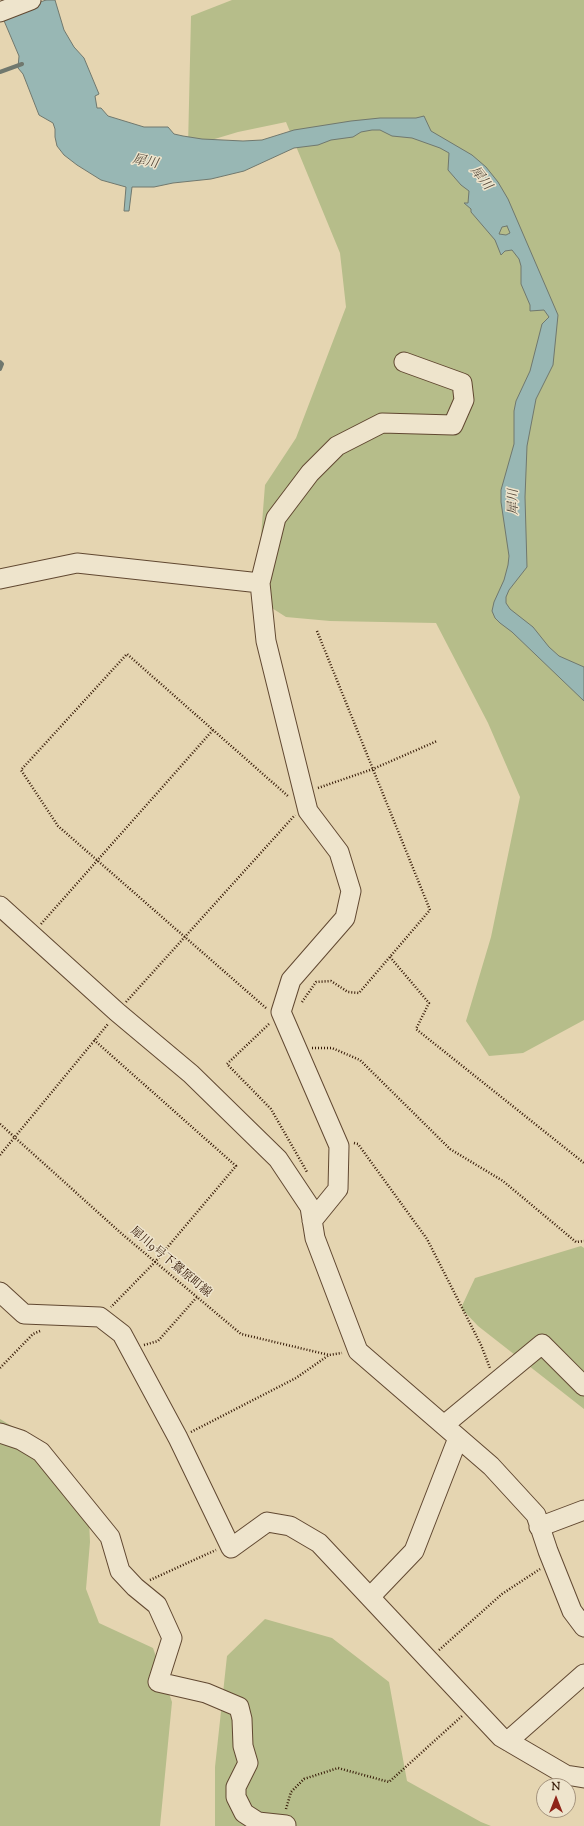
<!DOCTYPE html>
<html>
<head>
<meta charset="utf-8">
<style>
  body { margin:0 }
  #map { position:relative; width:584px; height:1826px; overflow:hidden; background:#e5d5b1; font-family:"Sorts Mill Goudy",serif }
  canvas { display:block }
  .north { position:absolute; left:536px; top:1778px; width:40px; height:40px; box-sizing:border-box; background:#eee4cc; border:1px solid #a4937d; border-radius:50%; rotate:0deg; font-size:11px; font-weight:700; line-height:16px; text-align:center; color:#351906 }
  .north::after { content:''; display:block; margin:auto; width:14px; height:18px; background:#8f2418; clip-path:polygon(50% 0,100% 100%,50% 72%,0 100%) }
</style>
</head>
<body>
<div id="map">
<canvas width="584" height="1826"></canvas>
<div class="north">N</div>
</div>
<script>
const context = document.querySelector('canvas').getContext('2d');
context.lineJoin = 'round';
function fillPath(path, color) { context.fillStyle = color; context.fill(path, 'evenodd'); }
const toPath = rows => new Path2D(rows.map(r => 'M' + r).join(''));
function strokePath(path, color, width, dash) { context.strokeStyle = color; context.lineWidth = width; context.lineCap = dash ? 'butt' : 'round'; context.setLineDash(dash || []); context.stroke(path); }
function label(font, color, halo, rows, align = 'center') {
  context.font = font + ' "Sorts Mill Goudy","Noto Serif JP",serif'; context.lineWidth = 3; context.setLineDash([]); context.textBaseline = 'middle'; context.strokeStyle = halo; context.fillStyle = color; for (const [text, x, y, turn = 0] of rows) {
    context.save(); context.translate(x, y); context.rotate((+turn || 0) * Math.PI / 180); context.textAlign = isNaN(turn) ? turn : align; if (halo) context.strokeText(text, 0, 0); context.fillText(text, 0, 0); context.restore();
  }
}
fillPath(toPath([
  [232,0,584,0,584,1020,523,1053,489,1056,466,1021,491,937,520,797,488,723,436,623,330,621,286,617,253,596,260,549,265,485,296,438,346,307,340,253,286,122,238,132,188,147,191,16],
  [581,1246,584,1248,584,1409,478,1326,461,1308,475,1278],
  [0,1419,28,1436,88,1498,90,1542,86,1589,99,1623,153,1648,172,1702,160,1826,0,1826],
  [265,1619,332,1638,389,1682,407,1781,481,1822,491,1826,215,1826,215,1767,227,1656]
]), '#b6bd8a');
const water = toPath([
  [46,0,55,0,64,30,74,47,84,58,99,94,95,96,97,108,101,108,108,116,144,127,168,127,174,134,183,136,202,139,243,141,262,140,294,130,351,121,380,118,416,118,424,116,431,131,472,155,486,167,498,182,508,199,558,315,553,365,536,399,527,446,525,497,527,567,509,590,506,597,506,603,510,609,533,627,549,647,559,656,584,667,584,701,512,632,500,623,495,618,492,611,494,602,504,580,508,565,509,556,501,502,501,490,514,444,514,411,516,401,530,371,542,324,549,317,544,310,530,311,530,305,521,284,521,266,519,259,512,250,505,251,501,255,495,240,471,212,471,209,464,203,468,203,469,191,461,185,448,170,449,153,440,148,412,138,392,136,380,130,372,130,361,132,353,137,331,140,318,145,294,148,244,171,211,179,173,183,154,187,132,187,129,211,124,211,126,187,101,180,77,165,64,155,57,146,55,137,55,129,53,123,39,115,23,74,18,68,19,56,2,16,46,0],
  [507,226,510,233,506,235,499,234,502,227,507,226]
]);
fillPath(water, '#98b7b4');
strokePath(water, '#70786e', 1);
strokePath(toPath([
  [0,72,22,64],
  [0,362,2,364,0,369]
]), '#70786e', 4);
const minor = toPath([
  [0,12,31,0],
  [0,579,77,563,260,583],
  [0,906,117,1012,191,1074,278,1159,310,1207,315,1238,358,1351,491,1466,536,1515,548,1551,572,1611,584,1627],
  [312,1221,338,1189,339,1146,281,1012,291,980,345,918,351,891,339,852,308,811,266,641,260,583,276,518,310,473,337,446,382,423,453,425,464,400,462,383,404,362],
  [0,1292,24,1314,100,1317,122,1334,178,1438,231,1548,267,1522,290,1526,319,1543,501,1737,566,1775,584,1778],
  [444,1425,542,1344,584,1386],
  [0,1433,21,1440,41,1452,110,1537,120,1571,135,1587,157,1605,172,1638,158,1682,206,1693,239,1707,242,1719,243,1746,248,1763,236,1787,236,1797,244,1813,258,1822,286,1825],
  [539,1527,584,1510],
  [370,1597,414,1551,458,1438],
  [508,1741,584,1674]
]);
strokePath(minor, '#614831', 21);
strokePath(toPath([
  [318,788,373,769,437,741],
  [41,924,213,730],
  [390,957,429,1003,416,1029,584,1163],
  [126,1002,295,815],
  [302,1002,316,982,331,981,348,992,359,993,430,910,317,631],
  [266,1008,58,826,21,770,127,654,289,797],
  [269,1024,227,1064,271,1109,307,1172],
  [94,1040,236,1166,155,1262,111,1307],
  [312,1048,332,1048,360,1060,450,1149,503,1181,576,1242,584,1241],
  [0,1124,122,1234,241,1334,329,1355,342,1353],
  [354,1143,358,1144,427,1239,481,1345,490,1368],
  [0,1155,108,1024],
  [144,1345,158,1341,197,1297],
  [0,1368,33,1334,40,1331],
  [191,1432,296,1378,329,1355],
  [150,1580,216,1550],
  [439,1650,502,1594,540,1569],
  [286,1809,291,1792,304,1779,338,1768,389,1782,462,1716]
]), '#351906', 2.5, [1, 2]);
strokePath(minor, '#eee4cc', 19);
label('12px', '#351906', '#eee4cc', [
  ["犀川9号下鴛原町線",170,1263,40]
]);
label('italic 13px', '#53483a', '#eee4cc', [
  ["犀川",145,163,12],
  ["犀川",480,179,52],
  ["犀川",515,502,-90]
]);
</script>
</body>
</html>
